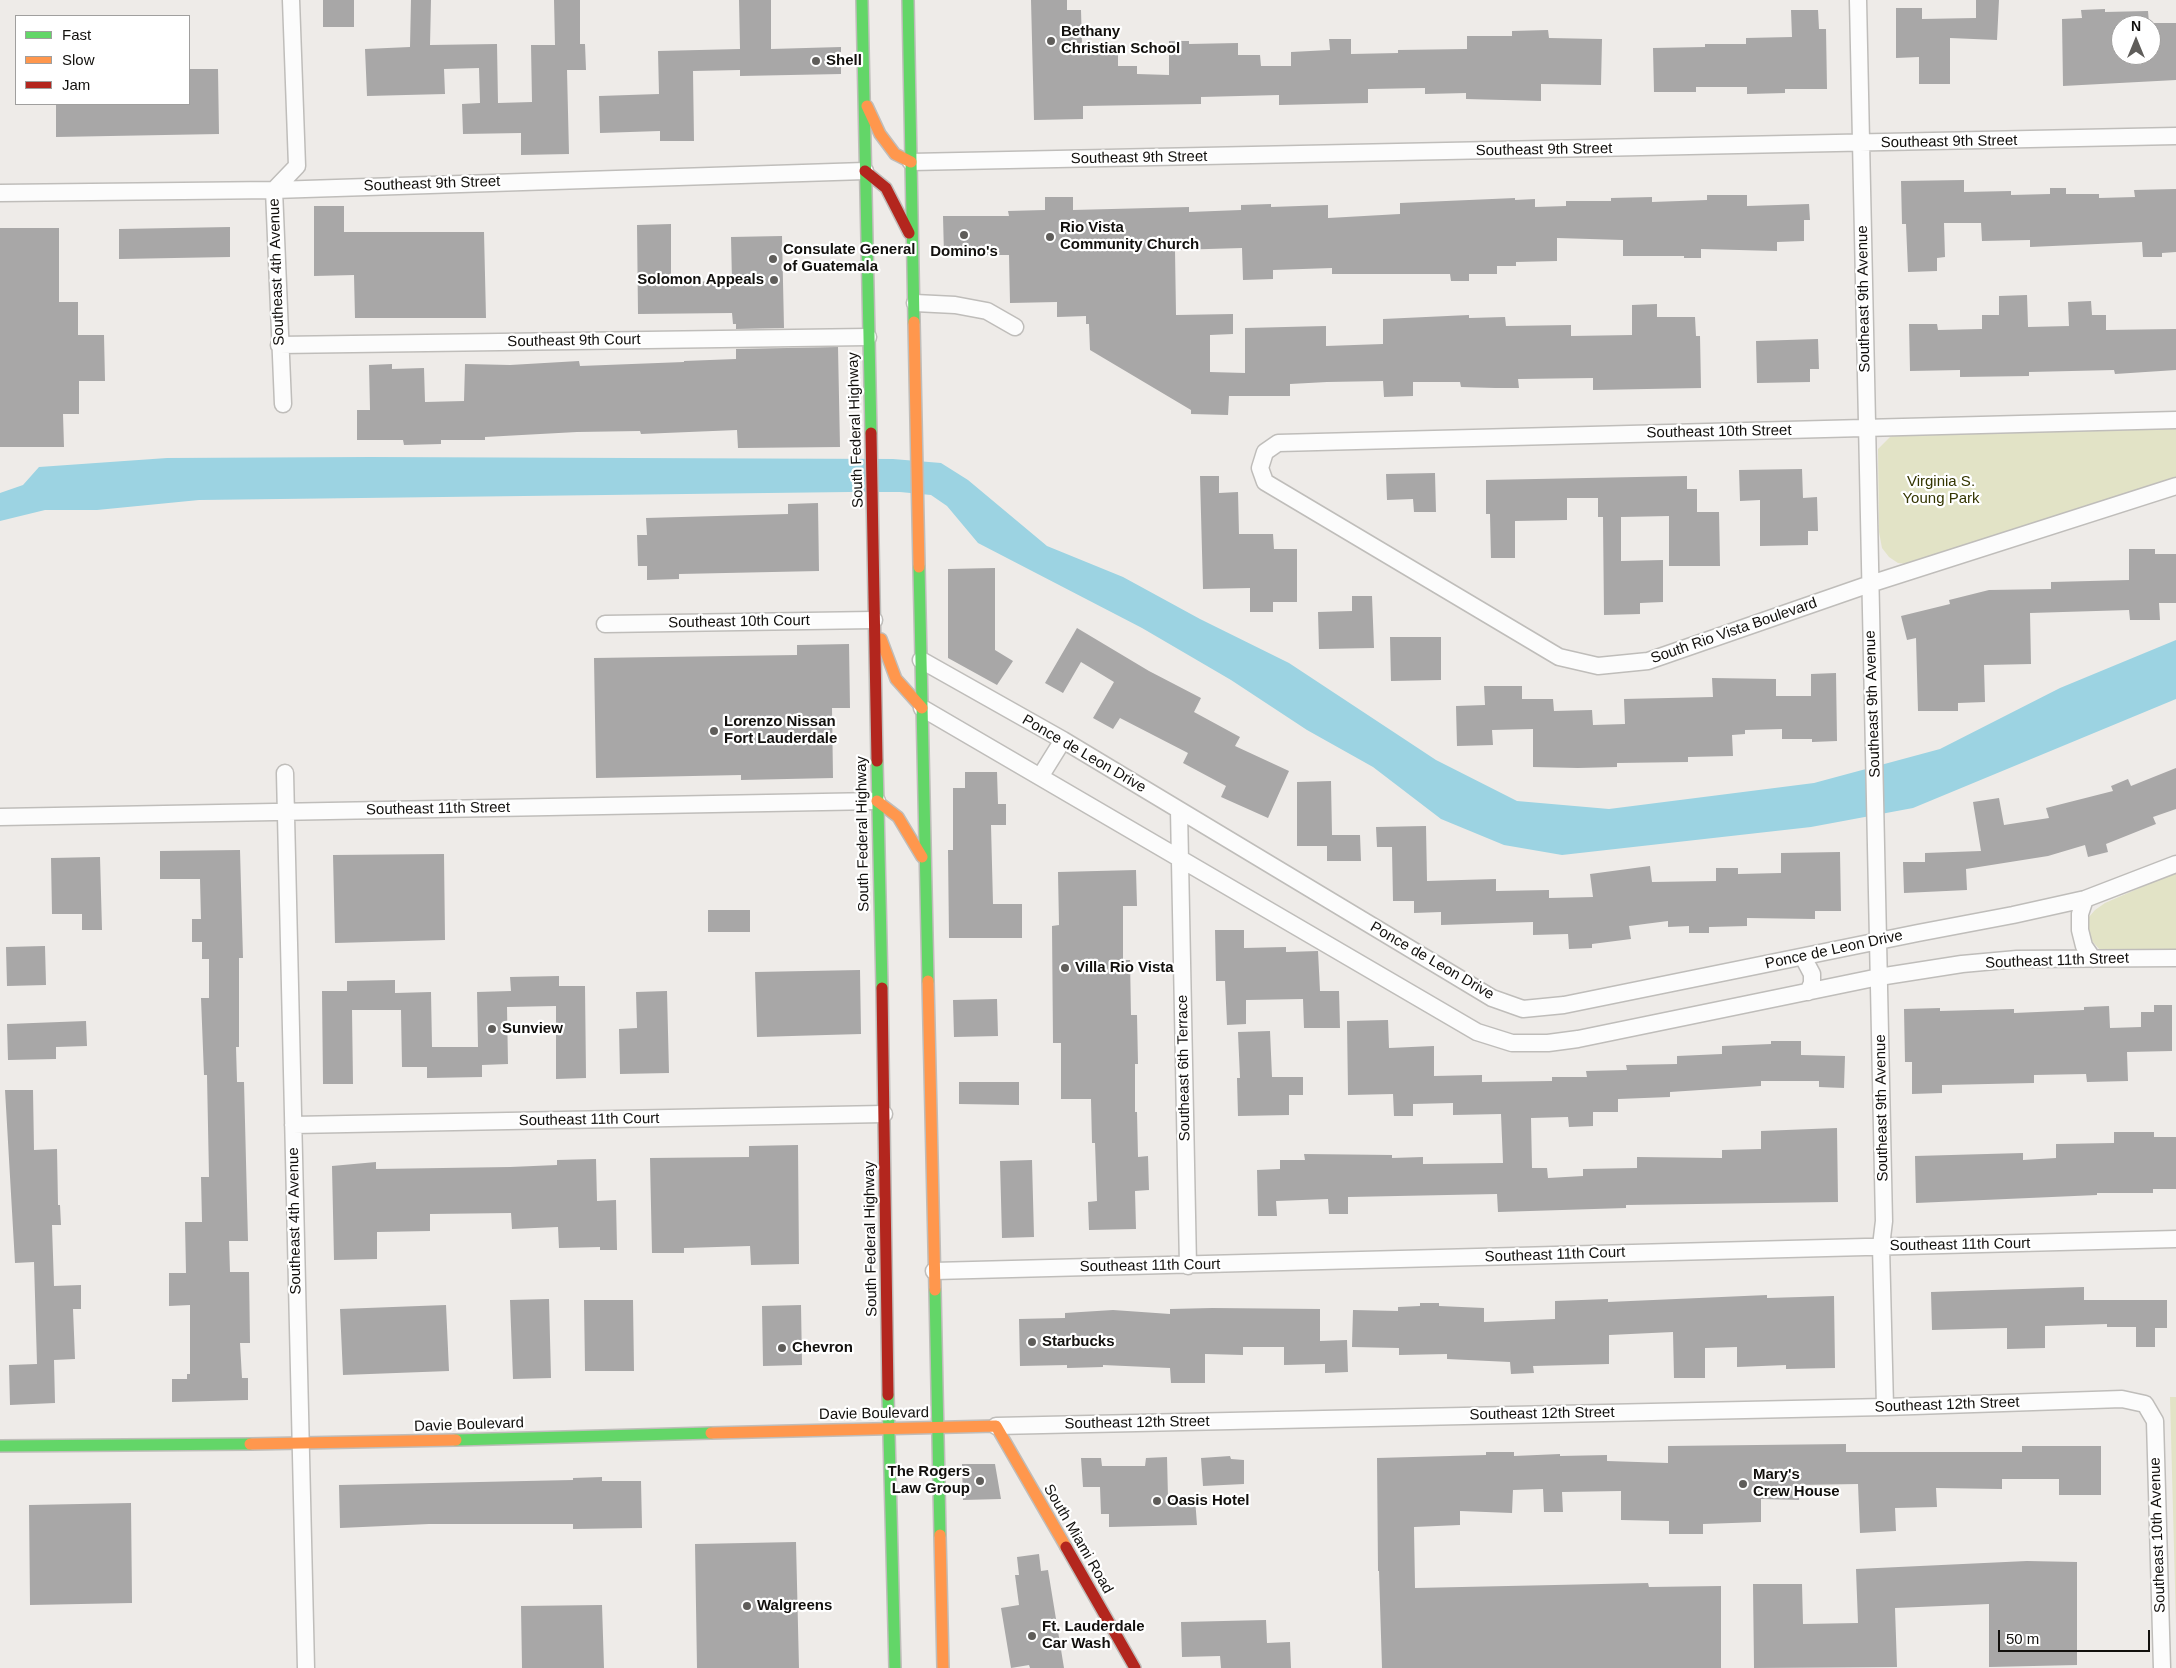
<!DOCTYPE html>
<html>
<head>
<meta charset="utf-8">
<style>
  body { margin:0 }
  #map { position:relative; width:2176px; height:1668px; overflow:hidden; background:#eeebe8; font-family:Helvetica,sans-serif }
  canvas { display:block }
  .legend { position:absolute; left:15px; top:15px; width:175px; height:90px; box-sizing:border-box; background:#fff; border:1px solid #a09f9e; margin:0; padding:6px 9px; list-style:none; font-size:15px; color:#12100d }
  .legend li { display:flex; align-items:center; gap:10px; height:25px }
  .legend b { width:25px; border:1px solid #a09f9e }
  .north { position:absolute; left:2111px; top:15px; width:50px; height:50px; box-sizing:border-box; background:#fff; border:1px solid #a09f9e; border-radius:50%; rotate:0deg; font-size:14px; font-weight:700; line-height:20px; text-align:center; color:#12100d }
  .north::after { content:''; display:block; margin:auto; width:18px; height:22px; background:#5f5d5a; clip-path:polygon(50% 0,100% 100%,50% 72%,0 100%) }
  .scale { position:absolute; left:1998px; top:1630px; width:152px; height:22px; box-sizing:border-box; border:2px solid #12100d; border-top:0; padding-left:6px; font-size:15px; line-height:18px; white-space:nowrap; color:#12100d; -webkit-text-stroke:4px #fff; paint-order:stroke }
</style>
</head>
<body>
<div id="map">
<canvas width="2176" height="1668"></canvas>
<ul class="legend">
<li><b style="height:6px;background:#63d668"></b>Fast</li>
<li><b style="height:6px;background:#ff974d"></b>Slow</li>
<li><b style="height:6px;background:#b3261e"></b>Jam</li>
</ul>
<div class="north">N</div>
<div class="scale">50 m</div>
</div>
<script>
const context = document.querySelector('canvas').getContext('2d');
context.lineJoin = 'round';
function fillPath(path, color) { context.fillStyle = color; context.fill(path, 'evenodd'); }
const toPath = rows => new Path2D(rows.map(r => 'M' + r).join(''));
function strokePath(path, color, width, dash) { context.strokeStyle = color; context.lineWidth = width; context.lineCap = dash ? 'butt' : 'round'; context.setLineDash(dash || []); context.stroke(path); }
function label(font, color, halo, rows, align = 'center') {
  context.font = font + ' Helvetica,sans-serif'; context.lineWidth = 4.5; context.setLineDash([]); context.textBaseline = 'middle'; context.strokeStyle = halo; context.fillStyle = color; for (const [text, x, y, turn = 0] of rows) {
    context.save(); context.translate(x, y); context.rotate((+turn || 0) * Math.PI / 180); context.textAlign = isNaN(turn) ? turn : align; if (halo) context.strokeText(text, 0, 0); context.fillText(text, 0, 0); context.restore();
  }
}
fillPath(toPath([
  [2176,425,2176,477,1907,564,1898,563,1889,557,1882,548,1879,532,1878,449,1890,437,1901,433],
  [2176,872,2176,952,2114,953,2100,950,2092,941,2089,934,2089,917,2095,910,2105,903],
  [2170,1397,2176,1397,2176,1624]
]), '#e2e3c6');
fillPath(toPath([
  [370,457,893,459,941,463,968,480,1047,546,1123,577,1200,619,1289,663,1436,760,1517,801,1609,809,1814,783,1940,749,2060,688,2176,640,2176,699,1913,808,1811,827,1562,855,1504,845,1441,819,1373,767,1307,730,1231,680,1142,628,978,543,947,506,931,495,900,492,849,492,199,500,97,510,45,510,0,521,0,493,23,485,39,467,167,458]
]), '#9cd3e2');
fillPath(toPath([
  [323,0,354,0,354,27,323,27],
  [411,0,431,0,430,45,497,44,498,103,532,102,531,45,555,45,554,0,580,0,580,44,585,44,586,70,567,70,569,154,521,155,521,133,463,134,462,104,480,103,479,68,444,69,445,94,367,96,365,49,410,47],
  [739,0,771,0,771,49,841,47,841,74,740,76,740,70,693,71,694,141,660,141,660,131,600,133,599,96,659,94,658,51,740,49],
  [1031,0,1067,0,1067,10,1081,10,1082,45,1118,45,1118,66,1137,66,1137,74,1169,75,1169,41,1189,41,1189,44,1238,43,1238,55,1260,55,1261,66,1291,66,1291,52,1330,50,1329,39,1351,39,1351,54,1398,53,1398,50,1467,49,1467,36,1512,36,1512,31,1548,30,1549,38,1602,39,1601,85,1541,84,1541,101,1466,99,1466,93,1425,94,1425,88,1368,89,1368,103,1279,105,1279,95,1201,97,1201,104,1083,106,1083,119,1034,120],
  [1976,0,1999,0,1997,40,1950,38,1950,84,1919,84,1919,57,1896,58,1896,8,1922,8,1922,19,1976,18],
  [2105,9,2105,12,2148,11,2149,23,2176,23,2176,80,2063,86,2062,19,2082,18,2081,10],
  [2121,25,2151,25,2151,55,2121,55],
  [1791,10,1818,10,1819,29,1826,29,1827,89,1785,89,1785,93,1747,94,1747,87,1696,87,1696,92,1654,92,1653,48,1705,47,1705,44,1746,44,1746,38,1792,37],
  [189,69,218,69,219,134,56,137,56,104,189,104],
  [1964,180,1964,192,2011,191,2011,195,2050,194,2050,188,2066,188,2066,194,2099,194,2099,198,2135,197,2134,190,2176,189,2176,252,2162,253,2162,257,2143,257,2142,242,2030,247,2030,240,1982,241,1981,223,1944,223,1945,257,1937,258,1937,271,1908,272,1906,224,1902,224,1901,181],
  [1707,195,1747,195,1747,206,1809,204,1810,220,1804,220,1804,241,1777,242,1777,251,1701,249,1701,258,1684,258,1684,256,1623,256,1623,240,1557,238,1557,261,1516,262,1516,266,1497,266,1497,274,1469,274,1469,281,1451,281,1450,274,1332,274,1332,268,1273,270,1273,279,1243,280,1242,248,1175,250,1176,315,1233,314,1233,334,1210,335,1210,372,1245,373,1245,328,1326,326,1326,346,1383,344,1383,319,1469,315,1469,318,1505,317,1506,326,1571,325,1571,336,1632,335,1632,305,1657,304,1657,317,1695,317,1696,336,1700,336,1701,388,1593,390,1593,378,1518,379,1519,388,1495,388,1461,387,1460,382,1413,382,1413,396,1384,397,1383,381,1327,382,1290,384,1290,396,1229,396,1228,415,1191,414,1191,410,1090,350,1089,324,1086,324,1086,316,1057,317,1057,302,1010,303,1009,255,944,255,943,216,1009,216,1008,211,1045,210,1045,197,1073,197,1073,210,1189,207,1189,212,1241,210,1241,205,1271,204,1271,207,1328,205,1328,218,1400,214,1400,203,1515,198,1515,200,1535,199,1535,207,1566,206,1566,201,1611,201,1611,198,1652,197,1652,202,1707,200],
  [314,206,344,206,344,232,484,232,486,318,355,318,354,275,314,276],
  [671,224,671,282,732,281,731,237,782,236,784,328,736,329,736,324,733,324,732,313,638,314,637,225],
  [230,227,230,257,119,259,119,229],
  [0,228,59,228,59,302,78,302,78,335,104,335,105,381,79,381,79,414,63,414,64,447,0,447],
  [2027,295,2028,327,2069,326,2068,302,2091,301,2092,315,2106,315,2106,330,2176,329,2176,370,2115,374,2114,370,2029,372,2029,376,1960,377,1960,370,1910,371,1909,324,1937,324,1938,330,1982,329,1982,315,1999,315,1999,296],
  [1818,339,1819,369,1810,369,1810,382,1757,383,1756,341],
  [838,347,840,447,738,448,737,430,641,434,640,431,577,432,485,437,485,440,441,440,441,444,404,445,403,440,357,440,357,410,370,410,369,365,392,364,392,369,424,368,425,402,464,401,465,364,510,365,579,361,580,366,684,362,684,361,736,359,736,349],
  [1802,469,1803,498,1817,497,1818,531,1808,531,1808,545,1760,546,1760,500,1740,501,1739,470],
  [1435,473,1436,512,1414,512,1413,499,1387,500,1386,474],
  [1200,476,1219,476,1219,493,1238,492,1239,534,1273,534,1274,549,1297,549,1297,602,1273,602,1273,612,1250,612,1250,588,1203,589],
  [1687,476,1687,489,1697,489,1697,512,1719,512,1720,566,1669,566,1669,516,1621,517,1621,561,1663,560,1663,602,1640,603,1640,614,1604,615,1603,517,1598,517,1598,498,1567,498,1567,520,1515,521,1515,558,1491,558,1490,514,1486,514,1486,480],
  [818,503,819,571,679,574,679,579,647,580,647,566,638,566,637,535,647,535,646,518,788,514,788,504],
  [2129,549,2155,549,2155,554,2176,554,2176,603,2159,603,2160,620,2130,620,2129,610,2030,613,2031,664,1984,665,1985,702,1958,703,1958,711,1918,711,1916,638,1907,640,1901,616,1950,604,1949,600,1989,590,2051,589,2051,582,2129,580],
  [995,568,995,650,1013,661,997,685,948,658,948,569],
  [1352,596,1372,596,1374,648,1319,649,1318,612,1352,611],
  [1077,628,1149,671,1201,698,1194,712,1240,737,1235,746,1289,771,1268,818,1221,797,1226,786,1183,763,1188,753,1120,718,1113,729,1093,718,1114,682,1081,662,1063,693,1045,683],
  [1390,637,1441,637,1441,680,1391,681],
  [849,644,850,708,832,708,833,778,741,780,741,775,596,778,594,658,797,655,797,645],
  [1836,673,1837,741,1812,742,1812,739,1782,739,1782,729,1745,730,1745,734,1732,735,1733,756,1688,757,1688,762,1617,763,1617,767,1578,768,1533,767,1533,729,1492,730,1493,745,1457,746,1456,706,1485,705,1484,686,1522,686,1522,699,1553,699,1554,711,1592,710,1593,725,1625,724,1624,699,1713,697,1712,678,1776,679,1776,696,1811,696,1811,674],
  [2176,768,2176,809,2153,817,2156,824,2106,844,2108,852,2088,857,2085,845,2048,856,1966,869,1967,890,1904,893,1903,862,1925,862,1925,853,1981,851,1973,802,1999,798,2004,825,2049,818,2046,808,2113,791,2111,786,2128,779,2131,786],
  [965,772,997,772,998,804,1006,804,1006,825,991,825,993,904,1022,904,1022,938,949,938,948,850,953,850,953,788,965,788],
  [1331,781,1332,835,1360,835,1361,861,1327,861,1327,846,1297,846,1297,782],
  [1426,826,1427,881,1496,879,1496,891,1549,890,1549,898,1593,897,1590,874,1650,866,1652,882,1716,881,1716,868,1738,868,1738,874,1781,873,1781,853,1840,852,1841,911,1815,911,1815,919,1747,918,1747,926,1709,927,1709,933,1689,933,1689,926,1668,927,1668,921,1629,926,1631,939,1592,944,1592,948,1569,949,1568,934,1533,935,1533,922,1441,925,1441,912,1414,913,1414,901,1393,901,1392,847,1377,847,1376,827],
  [240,850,243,958,239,958,239,1047,236,1047,237,1082,244,1082,248,1241,229,1241,230,1272,249,1272,250,1343,240,1343,242,1378,248,1378,248,1400,172,1402,172,1379,187,1379,187,1374,190,1374,190,1305,169,1306,169,1273,186,1273,185,1222,202,1222,201,1177,209,1177,207,1075,204,1075,201,998,209,998,209,959,202,959,202,942,192,942,192,919,201,919,200,879,160,879,160,851],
  [444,854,445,940,335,943,333,855],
  [100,857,102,930,82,930,82,914,52,914,51,858],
  [1136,870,1137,906,1123,906,1123,960,1130,960,1131,1015,1137,1015,1138,1064,1135,1064,1135,1112,1137,1112,1138,1157,1148,1156,1149,1190,1135,1191,1136,1229,1089,1230,1088,1202,1097,1201,1095,1143,1092,1143,1091,1099,1061,1099,1061,1043,1053,1043,1052,926,1059,925,1058,872],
  [708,910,750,910,750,932,708,932],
  [1215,930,1244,930,1244,948,1286,947,1286,952,1318,951,1320,991,1339,991,1340,1028,1304,1028,1303,999,1246,1000,1246,1024,1227,1025,1225,981,1216,981],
  [45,946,46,985,7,986,6,947],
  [860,970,861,1034,757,1037,755,972],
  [559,976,559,986,585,986,586,1078,556,1079,556,1006,507,1007,508,1064,482,1065,482,1077,427,1078,427,1067,402,1067,401,1010,352,1010,353,1084,323,1084,322,991,347,991,347,981,395,980,395,993,431,992,432,1047,478,1047,477,992,511,991,510,977],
  [667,991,669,1073,620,1074,619,1029,637,1028,636,992],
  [997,999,998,1036,954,1037,953,1000],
  [2154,1005,2172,1005,2172,1051,2127,1052,2128,1081,2087,1082,2086,1074,2034,1075,2034,1083,1942,1085,1942,1093,1912,1094,1912,1062,1905,1062,1904,1009,1940,1008,1940,1011,2014,1009,2014,1013,2084,1010,2084,1007,2109,1006,2110,1028,2141,1027,2141,1012,2154,1012],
  [1388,1020,1389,1048,1434,1046,1434,1076,1482,1075,1482,1082,1552,1081,1552,1077,1587,1077,1586,1071,1627,1070,1626,1065,1677,1064,1677,1056,1722,1054,1722,1046,1771,1044,1771,1041,1801,1041,1801,1055,1845,1056,1844,1088,1819,1087,1819,1081,1761,1081,1761,1086,1670,1092,1670,1097,1618,1099,1618,1112,1593,1112,1593,1126,1569,1127,1568,1117,1531,1118,1532,1168,1547,1168,1548,1178,1583,1176,1583,1169,1637,1168,1637,1157,1722,1158,1722,1150,1761,1149,1761,1131,1837,1128,1838,1202,1626,1205,1626,1208,1498,1212,1497,1194,1348,1197,1348,1214,1329,1214,1328,1199,1276,1201,1277,1216,1258,1216,1257,1170,1280,1169,1280,1160,1305,1160,1304,1154,1392,1155,1392,1158,1423,1157,1423,1164,1503,1163,1501,1114,1453,1115,1453,1103,1413,1104,1413,1116,1394,1116,1393,1094,1348,1095,1347,1021],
  [86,1021,87,1046,56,1047,56,1059,8,1060,7,1024],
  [1270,1031,1272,1077,1303,1077,1303,1095,1289,1095,1289,1115,1238,1116,1237,1078,1240,1078,1238,1032],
  [959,1082,1019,1082,1019,1105,959,1104],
  [5,1090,33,1090,34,1150,57,1149,58,1205,60,1205,61,1225,52,1225,54,1286,81,1285,81,1309,73,1309,75,1359,54,1360,55,1403,10,1405,9,1365,37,1364,34,1262,15,1263],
  [2114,1132,2154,1132,2154,1137,2176,1137,2176,1189,2153,1189,2153,1193,2097,1193,2097,1195,1916,1203,1915,1156,2023,1153,2023,1160,2056,1158,2056,1144,2114,1143],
  [798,1145,799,1264,751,1265,750,1246,684,1248,684,1253,652,1253,650,1158,749,1157,749,1146],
  [596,1159,597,1201,616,1200,617,1250,600,1250,600,1247,559,1248,558,1227,512,1229,511,1213,430,1214,430,1231,377,1232,377,1259,334,1260,332,1166,376,1162,376,1169,510,1167,557,1165,557,1160],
  [1032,1160,1034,1237,1002,1238,1000,1161],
  [2084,1287,2084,1300,2167,1300,2167,1328,2155,1328,2155,1347,2136,1347,2136,1327,2107,1327,2107,1324,2045,1326,2045,1348,2007,1349,2007,1328,1932,1330,1931,1292],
  [1767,1295,1767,1298,1834,1296,1835,1368,1786,1369,1786,1365,1737,1367,1737,1347,1705,1348,1705,1378,1674,1378,1673,1332,1609,1335,1609,1364,1533,1366,1534,1373,1511,1374,1510,1362,1447,1359,1447,1354,1399,1355,1399,1348,1352,1347,1353,1310,1398,1311,1398,1307,1420,1306,1420,1303,1439,1303,1439,1306,1484,1308,1484,1322,1555,1319,1555,1301,1608,1299,1608,1302],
  [549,1299,551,1378,513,1379,510,1300],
  [584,1300,633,1300,634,1371,585,1371],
  [446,1305,449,1371,343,1375,340,1309],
  [801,1305,802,1365,763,1366,762,1306],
  [1212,1308,1320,1309,1320,1341,1347,1340,1348,1372,1325,1373,1325,1364,1284,1365,1284,1347,1243,1347,1243,1355,1205,1354,1205,1383,1171,1383,1170,1368,1103,1365,1103,1367,1067,1368,1067,1365,1020,1366,1019,1319,1065,1318,1065,1313,1113,1310,1170,1314,1170,1309],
  [1846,1444,1846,1452,2022,1452,2022,1446,2101,1446,2101,1495,2059,1495,2059,1479,2002,1479,2002,1489,1936,1488,1937,1507,1895,1508,1896,1531,1860,1533,1858,1484,1799,1485,1799,1500,1761,1499,1761,1522,1703,1524,1703,1534,1669,1534,1669,1521,1621,1520,1621,1491,1562,1492,1563,1512,1544,1512,1543,1489,1513,1490,1512,1513,1460,1511,1460,1525,1414,1527,1415,1588,1648,1583,1649,1587,1721,1586,1721,1668,1382,1668,1379,1571,1378,1571,1377,1458,1486,1455,1486,1452,1514,1452,1514,1456,1560,1454,1560,1456,1607,1455,1607,1461,1668,1463,1668,1446],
  [1230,1456,1231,1459,1244,1460,1244,1484,1203,1486,1201,1458],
  [1167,1457,1168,1498,1195,1498,1197,1525,1109,1527,1109,1514,1101,1514,1100,1487,1083,1487,1081,1458,1101,1458,1102,1466,1145,1466,1146,1458],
  [962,1464,995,1464,1001,1499,963,1500],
  [602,1477,602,1481,641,1481,642,1528,573,1529,573,1524,429,1524,340,1528,339,1485,573,1480,573,1478],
  [131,1503,132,1603,30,1605,29,1505],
  [796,1542,799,1668,697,1668,695,1544],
  [1039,1554,1041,1571,1048,1570,1064,1668,1030,1668,1029,1665,1011,1668,1001,1608,1019,1605,1015,1575,1019,1575,1017,1557],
  [2027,1561,2077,1562,2077,1665,1989,1667,1989,1604,1895,1608,1897,1667,1754,1668,1753,1584,1802,1584,1803,1624,1858,1623,1856,1569],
  [602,1605,604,1668,522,1668,521,1606],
  [1266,1620,1267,1643,1290,1642,1291,1668,1221,1668,1220,1656,1182,1657,1181,1622]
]), '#a8a7a7');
const street = toPath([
  [1858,0,1884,1221,1881,1246,1885,1407],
  [911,162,2176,136],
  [0,193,274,190,865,171],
  [915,303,955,305,987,311,1015,327],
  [279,345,868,337],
  [283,404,274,190,297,166,291,0],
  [2176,420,1278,443,1265,452,1260,468,1265,482,1559,657,1598,666,1648,661,1870,584,2176,486],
  [605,624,874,620],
  [921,660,1063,740,1492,998,1523,1009,1564,1005,1918,933,2013,915,2085,899,2176,864],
  [922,708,1477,1032,1512,1043,1548,1043,1578,1039,1879,977,1962,964,2017,959,2176,958],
  [285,773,306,1668],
  [1040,777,1063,740],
  [1179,810,1188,1266],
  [0,817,877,801],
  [2085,899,2080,914,2080,930,2084,946,2093,959],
  [1803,957,1812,974,1812,983,1808,992],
  [293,1125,884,1114],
  [934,1271,2176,1239],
  [996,1426,1885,1407,2122,1399,2145,1404,2155,1421,2162,1668]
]);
const fast = toPath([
  [862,0,871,433],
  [908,0,914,322],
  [919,567,928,981],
  [877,761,882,988],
  [935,1290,940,1535],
  [888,1395,895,1668],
  [456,1440,711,1433],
  [0,1446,250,1444]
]);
const slow = toPath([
  [867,106,880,134,895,154,911,162],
  [914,322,919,567],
  [881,639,896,679,922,708],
  [877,801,898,817,922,857],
  [928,981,935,1290],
  [711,1433,996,1426,1066,1547],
  [250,1444,456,1440],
  [940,1535,943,1668]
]);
const jam = toPath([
  [865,171,886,188,909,233],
  [871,433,877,761],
  [882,988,888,1395],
  [1066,1547,1135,1668]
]);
strokePath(street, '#bfbdba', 19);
strokePath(fast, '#bfbdba', 14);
strokePath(slow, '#bfbdba', 14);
strokePath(jam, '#bfbdba', 14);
strokePath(street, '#fcfcfc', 16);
strokePath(fast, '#63d668', 11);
strokePath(slow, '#ff974d', 11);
strokePath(jam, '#b3261e', 11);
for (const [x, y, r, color] of [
  [1051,41,5,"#5f5d5a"],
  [816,61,5,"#5f5d5a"],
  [964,235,5,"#5f5d5a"],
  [1050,237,5,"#5f5d5a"],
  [773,259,5,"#5f5d5a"],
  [774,280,5,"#5f5d5a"],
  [714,731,5,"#5f5d5a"],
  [1065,968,5,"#5f5d5a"],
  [492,1029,5,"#5f5d5a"],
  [1032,1342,5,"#5f5d5a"],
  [782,1348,5,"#5f5d5a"],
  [980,1481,5,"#5f5d5a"],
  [1743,1484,5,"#5f5d5a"],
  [1157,1501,5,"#5f5d5a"],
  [747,1606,5,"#5f5d5a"],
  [1032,1636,5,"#5f5d5a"]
]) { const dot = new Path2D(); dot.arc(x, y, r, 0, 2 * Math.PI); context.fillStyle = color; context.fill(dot); strokePath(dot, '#fff', 2); }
label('bold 15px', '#12100d', '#fff', [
  ["Bethany",1061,32],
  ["Christian School",1061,49],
  ["Shell",826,61],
  ["Rio Vista",1060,228],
  ["Community Church",1060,245],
  ["Consulate General",783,250],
  ["of Guatemala",783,267],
  ["Domino's",964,252,"center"],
  ["Solomon Appeals",764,280,"right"],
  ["Lorenzo Nissan",724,722],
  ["Fort Lauderdale",724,739],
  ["Villa Rio Vista",1075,968],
  ["Sunview",502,1029],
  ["Starbucks",1042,1342],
  ["Chevron",792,1348],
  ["The Rogers",970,1472,"right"],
  ["Law Group",970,1489,"right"],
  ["Mary's",1753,1475],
  ["Crew House",1753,1492],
  ["Oasis Hotel",1167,1501],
  ["Walgreens",757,1606],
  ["Ft. Lauderdale",1042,1627],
  ["Car Wash",1042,1644]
], 'left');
label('15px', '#12100d', '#fff', [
  ["Southeast 9th Street",1949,142,-1],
  ["Southeast 9th Street",1544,150,-1],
  ["Southeast 9th Street",1139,158,-1],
  ["Southeast 9th Street",432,184,-2],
  ["Southeast 4th Avenue",277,272,-92],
  ["Southeast 9th Avenue",1864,299,-91],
  ["Southeast 9th Court",574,341,-1],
  ["South Federal Highway",856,430,-92],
  ["Southeast 10th Street",1719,432,-1],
  ["Southeast 10th Court",739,622,-1],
  ["South Rio Vista Boulevard",1734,631,-19],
  ["Southeast 9th Avenue",1873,704,-92],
  ["Ponce de Leon Drive",1084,754,30],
  ["Southeast 11th Street",438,809,-1],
  ["South Federal Highway",863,834,-91],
  ["Ponce de Leon Drive",1834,950,-12],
  ["Ponce de Leon Drive",1432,961,30],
  ["Southeast 11th Street",2057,961,-2],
  ["Southeast 6th Terrace",1184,1068,-91],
  ["Southeast 9th Avenue",1882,1108,-91],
  ["Southeast 11th Court",589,1120,-1],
  ["Southeast 4th Avenue",295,1221,-91],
  ["South Federal Highway",871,1239,-91],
  ["Southeast 11th Court",1960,1245,-1],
  ["Southeast 11th Court",1555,1255,-2],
  ["Southeast 11th Court",1150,1266,-1],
  ["Southeast 12th Street",1947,1405,-2],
  ["Davie Boulevard",874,1414,-1],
  ["Southeast 12th Street",1542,1414,-1],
  ["Southeast 12th Street",1137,1423,-1],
  ["Davie Boulevard",469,1425,-2],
  ["Southeast 10th Avenue",2158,1535,-92],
  ["South Miami Road",1078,1539,60]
]);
label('15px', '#343501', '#fff', [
  ["Virginia S.",1941,482],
  ["Young Park",1941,499]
]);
</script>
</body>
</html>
